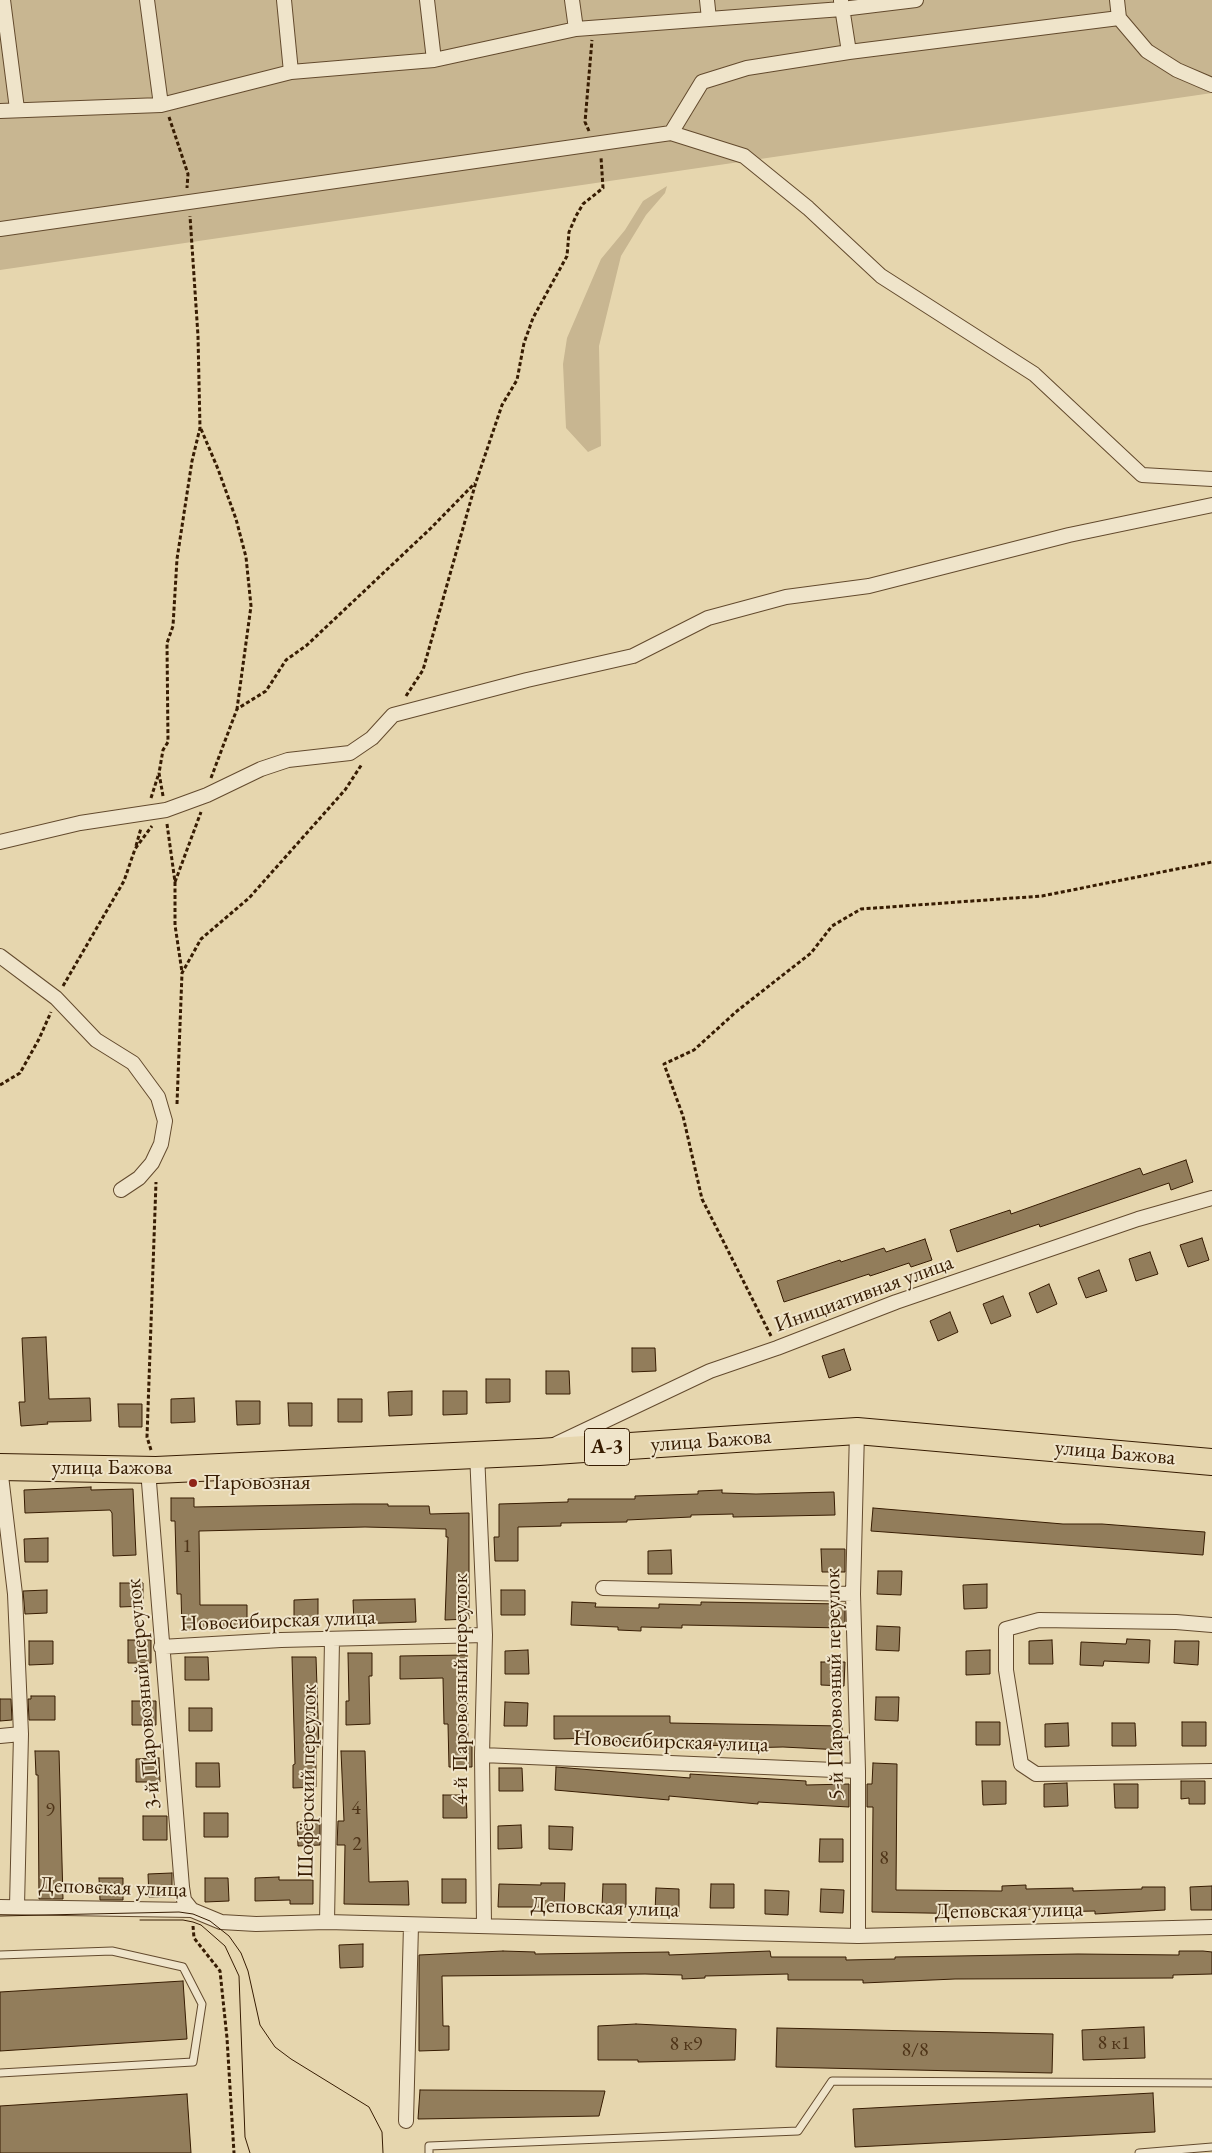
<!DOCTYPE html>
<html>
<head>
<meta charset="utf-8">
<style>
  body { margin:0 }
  canvas { display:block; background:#e6d6ae }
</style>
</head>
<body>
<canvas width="1212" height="2153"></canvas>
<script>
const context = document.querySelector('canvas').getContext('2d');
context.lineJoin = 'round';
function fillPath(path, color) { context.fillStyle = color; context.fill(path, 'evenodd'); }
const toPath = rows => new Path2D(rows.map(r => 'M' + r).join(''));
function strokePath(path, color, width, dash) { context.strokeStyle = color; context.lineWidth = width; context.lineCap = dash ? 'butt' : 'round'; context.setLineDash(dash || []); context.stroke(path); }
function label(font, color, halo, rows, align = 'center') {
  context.font = font + ' "EB Garamond",serif'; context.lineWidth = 4; context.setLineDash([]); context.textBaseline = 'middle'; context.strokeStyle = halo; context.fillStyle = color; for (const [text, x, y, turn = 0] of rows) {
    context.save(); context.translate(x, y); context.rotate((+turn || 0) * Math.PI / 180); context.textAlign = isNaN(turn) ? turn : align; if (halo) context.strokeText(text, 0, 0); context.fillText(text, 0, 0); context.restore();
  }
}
fillPath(toPath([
  [0,0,1212,0,1212,93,0,270],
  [667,186,665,193,646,215,621,256,599,346,601,446,588,452,566,428,563,364,567,338,601,259,625,230,643,201]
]), '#c8b691');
const building = toPath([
  [1186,1160,1193,1182,1171,1190,1169,1183,1040,1227,1039,1224,957,1252,950,1230,1010,1210,1011,1214,1140,1168,1143,1175,1186,1160],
  [1202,1238,1209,1260,1188,1267,1180,1245,1202,1238],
  [925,1239,932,1260,911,1267,909,1263,870,1276,869,1274,784,1302,777,1281,840,1260,841,1262,884,1248,886,1252,925,1239],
  [1150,1252,1158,1274,1136,1281,1129,1259,1150,1252],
  [1099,1270,1107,1291,1086,1298,1078,1278,1099,1270],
  [1049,1284,1057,1304,1037,1313,1029,1293,1049,1284],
  [1003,1296,1011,1316,991,1324,983,1304,1003,1296],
  [950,1312,958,1332,938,1341,930,1321,950,1312],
  [46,1337,49,1399,90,1398,91,1421,47,1422,48,1424,21,1426,19,1402,25,1402,22,1338,46,1337],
  [632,1348,655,1348,656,1371,632,1372,632,1348],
  [844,1349,851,1370,829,1378,822,1356,844,1349],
  [546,1371,569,1371,570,1394,546,1394,546,1371],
  [486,1379,510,1379,510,1402,486,1403,486,1379],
  [412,1391,412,1415,389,1416,388,1392,412,1391],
  [443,1391,467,1391,467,1414,443,1415,443,1391],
  [194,1398,195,1422,171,1423,171,1399,194,1398],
  [338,1399,362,1399,362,1422,338,1422,338,1399],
  [236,1401,260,1401,260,1424,237,1425,236,1401],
  [288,1403,312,1403,312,1426,289,1426,288,1403],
  [118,1404,142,1404,142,1427,119,1427,118,1404],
  [91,1487,91,1490,133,1489,136,1555,113,1556,112,1513,110,1510,25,1513,24,1490,91,1487],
  [722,1490,722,1493,756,1494,834,1492,835,1515,733,1517,733,1514,691,1515,691,1517,627,1520,627,1522,561,1523,561,1526,518,1527,518,1561,495,1561,494,1537,499,1537,499,1504,568,1502,568,1499,635,1499,635,1496,698,1494,698,1491,722,1490],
  [171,1498,194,1498,194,1507,353,1504,388,1504,388,1506,429,1506,430,1514,469,1513,469,1619,445,1620,448,1537,446,1537,446,1529,365,1527,199,1531,200,1605,247,1605,247,1628,182,1630,181,1594,177,1594,175,1521,171,1521,171,1498],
  [873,1508,1063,1524,1102,1524,1205,1532,1203,1555,871,1531,873,1508],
  [48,1538,48,1562,25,1562,24,1539,48,1538],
  [821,1549,845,1549,845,1572,822,1572,821,1549],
  [671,1550,672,1574,648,1574,648,1551,671,1550],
  [878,1571,902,1571,901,1595,877,1594,878,1571],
  [120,1583,143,1583,143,1606,120,1607,120,1583],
  [987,1584,987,1608,964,1609,963,1585,987,1584],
  [47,1590,47,1613,25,1614,23,1591,47,1590],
  [501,1590,525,1590,525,1615,501,1615,501,1590],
  [318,1599,318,1623,294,1624,294,1600,318,1599],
  [415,1599,416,1622,354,1624,353,1600,415,1599],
  [572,1602,596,1603,595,1607,659,1608,659,1604,701,1605,701,1602,845,1604,845,1628,682,1625,682,1628,641,1627,641,1631,618,1630,618,1627,571,1625,572,1602],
  [877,1626,900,1627,899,1651,876,1650,877,1626],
  [1127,1639,1150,1640,1149,1663,1104,1661,1103,1666,1080,1665,1081,1642,1126,1644,1127,1639],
  [128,1640,151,1640,151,1663,128,1663,128,1640],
  [1052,1640,1053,1664,1029,1664,1029,1641,1052,1640],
  [29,1641,53,1641,53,1664,29,1665,29,1641],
  [1175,1641,1199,1641,1198,1665,1174,1663,1175,1641],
  [528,1650,529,1674,505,1674,505,1651,528,1650],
  [990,1650,990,1674,966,1675,966,1651,990,1650],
  [348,1653,372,1653,372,1676,369,1676,370,1724,346,1725,346,1701,349,1701,348,1653],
  [467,1655,468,1743,472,1743,472,1767,449,1767,448,1724,444,1724,443,1678,400,1679,400,1656,467,1655],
  [185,1657,208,1657,209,1680,185,1680,185,1657],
  [292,1657,316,1657,319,1747,316,1747,316,1787,293,1788,293,1765,295,1764,292,1657],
  [821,1662,845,1662,844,1686,821,1685,821,1662],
  [31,1696,55,1696,55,1720,29,1720,28,1699,31,1699,31,1696],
  [876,1697,899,1697,898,1721,875,1720,876,1697],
  [0,1699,11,1699,12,1720,0,1721,0,1699],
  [132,1701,156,1701,156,1725,132,1725,132,1701],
  [505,1702,528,1703,527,1726,504,1726,505,1702],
  [189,1708,212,1708,212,1731,189,1731,189,1708],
  [554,1716,670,1716,670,1723,842,1726,842,1750,783,1747,738,1748,738,1745,693,1746,693,1740,600,1742,600,1738,554,1739,554,1716],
  [976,1722,1000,1722,1000,1745,976,1745,976,1722],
  [1182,1722,1206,1722,1206,1746,1182,1746,1182,1722],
  [1068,1723,1069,1746,1045,1747,1045,1724,1068,1723],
  [1112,1723,1135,1723,1136,1746,1112,1746,1112,1723],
  [35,1751,59,1751,63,1899,39,1899,38,1775,36,1775,35,1751],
  [341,1751,365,1751,369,1882,408,1881,409,1905,344,1904,345,1845,337,1845,338,1821,344,1821,341,1751],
  [159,1758,160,1782,136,1782,136,1759,159,1758],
  [196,1763,219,1763,220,1787,196,1787,196,1763],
  [873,1763,897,1764,896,1890,1002,1891,1002,1886,1026,1885,1026,1889,1073,1888,1073,1891,1142,1889,1142,1887,1165,1887,1165,1910,1095,1914,1095,1911,1050,1912,1050,1909,979,1910,979,1914,872,1912,873,1807,867,1807,867,1784,872,1784,873,1763],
  [556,1767,690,1778,690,1774,806,1781,806,1785,849,1784,849,1807,758,1802,758,1804,669,1796,669,1800,555,1790,556,1767],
  [499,1768,522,1768,523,1791,499,1791,499,1768],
  [982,1781,1006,1781,1006,1804,983,1805,982,1781],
  [1181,1781,1205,1781,1205,1804,1189,1804,1189,1798,1181,1799,1181,1781],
  [1067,1783,1068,1806,1044,1807,1044,1784,1067,1783],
  [1114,1784,1138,1784,1138,1808,1115,1808,1114,1784],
  [443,1795,466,1795,467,1818,443,1818,443,1795],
  [204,1813,228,1813,228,1837,204,1837,204,1813],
  [143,1816,167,1816,167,1840,143,1840,143,1816],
  [320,1821,320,1845,298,1846,297,1822,320,1821],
  [521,1825,522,1848,498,1849,498,1826,521,1825],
  [549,1826,573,1827,572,1850,549,1849,549,1826],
  [820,1839,843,1839,843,1862,819,1862,820,1839],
  [172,1873,172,1897,149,1897,148,1874,172,1873],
  [279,1877,279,1880,313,1880,313,1904,290,1904,290,1900,255,1901,255,1878,279,1877],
  [99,1878,123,1878,123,1900,100,1900,99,1878],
  [205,1878,228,1878,229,1901,205,1902,205,1878],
  [442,1879,466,1879,466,1903,442,1903,442,1879],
  [541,1883,565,1883,564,1907,498,1907,499,1884,541,1885,541,1883],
  [603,1884,626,1884,626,1907,602,1907,603,1884],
  [711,1884,734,1884,734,1908,710,1908,711,1884],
  [1212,1886,1212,1910,1191,1910,1190,1887,1212,1886],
  [656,1888,679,1889,679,1912,655,1912,656,1888],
  [821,1889,844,1890,843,1913,820,1912,821,1889],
  [765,1890,789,1891,788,1915,765,1914,765,1890],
  [363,1944,363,1967,340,1968,339,1945,363,1944],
  [503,1951,535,1952,535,1954,669,1952,669,1955,770,1951,771,1957,846,1957,846,1960,895,1959,895,1957,1078,1954,1179,1955,1179,1951,1203,1951,1212,1952,1212,1974,1173,1975,1173,1978,955,1979,863,1983,863,1980,788,1980,788,1974,705,1976,705,1978,682,1979,682,1975,645,1974,442,1976,443,2026,449,2026,449,2050,419,2051,419,1955,503,1951],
  [183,1981,187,2039,0,2051,0,1992,183,1981],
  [636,2024,736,2029,735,2060,638,2062,638,2060,598,2060,598,2026,636,2024],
  [1144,2027,1145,2058,1083,2060,1082,2030,1144,2027],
  [777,2028,1053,2034,1052,2073,776,2067,777,2028],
  [420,2090,605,2091,599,2116,418,2119,420,2090],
  [1153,2093,1155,2132,855,2147,853,2109,1153,2093],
  [187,2094,191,2153,0,2153,0,2106,187,2094]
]);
fillPath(building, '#927d5b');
strokePath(building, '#371c02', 1);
const lane = toPath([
  [0,1955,112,1951,183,1967,202,2004,193,2062,0,2073],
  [429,2153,429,2146,798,2131,832,2081,1212,2083],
  [1139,2153,1212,2147]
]);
const street = toPath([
  [3,0,17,109],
  [147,0,161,105],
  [284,0,291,72],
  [427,0,434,60],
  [572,0,576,29],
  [707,0,709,19],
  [1117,0,1119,18,1147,51,1177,70,1212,85],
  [841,1,849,52,1119,18],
  [0,111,161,105,291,72,434,60,576,29,842,9,916,0],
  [671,133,702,82,747,68,849,52],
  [0,229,671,133,744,156,808,208,881,276,1034,374,1142,475,1212,479],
  [0,842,80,823,166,810,207,795,261,769,288,760,350,753,372,738,393,715,527,680,633,656,708,618,786,597,869,586,1069,535,1212,505],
  [0,956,56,998,96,1040,133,1063,158,1097,165,1121,161,1144,152,1163,139,1178,121,1190],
  [857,1431,853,1594,858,1771,858,1936],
  [556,1444,710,1371,777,1348,896,1302,1138,1219,1212,1198],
  [477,1453,485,1635,482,1755,484,1925],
  [0,1467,15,1594,21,1734,17,1906],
  [148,1470,182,1887,184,1900,192,1910],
  [603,1588,853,1594],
  [1212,1625,1176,1622,1039,1620,1006,1629,1006,1670,1021,1764,1036,1774,1212,1771],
  [161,1647,281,1640,485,1635],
  [0,1736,21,1734],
  [482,1755,858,1771],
  [0,1907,192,1910,221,1922,256,1924,327,1922,858,1936,1212,1927],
  [327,1922,332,1640],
  [406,2121,411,1925]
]);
const highway = toPath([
  [0,1467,156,1470,539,1452,857,1431,1212,1462]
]);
strokePath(lane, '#634a2d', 9);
strokePath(street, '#634a2d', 16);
strokePath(highway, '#371c02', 28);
strokePath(toPath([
  [169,117,188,174,187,188],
  [589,131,585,122,592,40],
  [201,429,218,469,236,519,246,557,251,606,237,709],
  [406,696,423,670,476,482,502,405,517,380,524,343,533,318,567,256,569,232,576,216,583,204,603,188,601,157],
  [211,778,237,709,266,691,286,660,307,645,431,528,475,483],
  [163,796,159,773,163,750,168,742,167,643,173,626,177,559,192,461,200,428,198,336,190,216],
  [151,798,158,776],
  [167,824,175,882,175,925,182,972],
  [136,846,141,828],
  [175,882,201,812],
  [63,986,124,881,135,849,152,826],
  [0,1085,20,1073,39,1039,51,1012],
  [177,1104,182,973,201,939,249,898,345,790,362,764],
  [771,1336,702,1199,683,1116,664,1064,694,1050,737,1011,811,953,832,926,861,909,1042,896,1212,862],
  [151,1450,147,1437,156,1182],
  [193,1926,194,1938,220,1971,227,2038,234,2153]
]), '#371c02', 3, [4, 2.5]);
strokePath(lane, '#efe4ca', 7);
strokePath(street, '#efe4ca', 14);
strokePath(highway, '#e6d6ae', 26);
strokePath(toPath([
  [0,1916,179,1912,193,1914,210,1921,229,1936,241,1953,248,1971,260,2025,275,2047,291,2059,369,2107,382,2132,383,2153],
  [140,1920,183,1920,193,1922,201,1925,225,1946,239,1976,245,2137,250,2153]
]), '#371c02', 1);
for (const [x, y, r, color] of [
  [193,1483,5,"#8f2418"]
]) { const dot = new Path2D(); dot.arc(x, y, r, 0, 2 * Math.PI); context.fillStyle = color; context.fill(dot); strokePath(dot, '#efe4ca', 2); }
label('20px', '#4e3418', null, [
  ["1",187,1547],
  ["4",356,1809],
  ["9",50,1811],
  ["2",357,1845],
  ["8",884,1859],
  ["8 к1",1114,2044],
  ["8 к9",686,2045],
  ["8/8",915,2051]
]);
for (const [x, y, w] of [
  [607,1447,45]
]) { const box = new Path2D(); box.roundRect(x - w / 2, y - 18.5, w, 37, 4); context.fillStyle = '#efe4ca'; context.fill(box); strokePath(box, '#371c02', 1); }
label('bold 21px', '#371c02', null, [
  ["A-3",607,1447]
]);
label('22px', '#371c02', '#efe4ca', [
  ["Инициативная улица",864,1294,-20],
  ["улица Бажова",711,1441,-4],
  ["улица Бажова",1115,1453,5],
  ["улица Бажова",112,1468],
  ["Новосибирская улица",278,1621,-2],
  ["5-й Паровозный переулок",835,1684,-91],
  ["4-й Паровозный переулок",461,1689,-90],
  ["3-й Паровозный переулок",144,1694,-95],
  ["Новосибирская улица",671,1742,2],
  ["Шофёрский переулок",308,1781,-89],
  ["Деповская улица",113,1888,2],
  ["Деповская улица",605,1908,2],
  ["Деповская улица",1009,1911,-1]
]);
label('22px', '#371c02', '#efe4ca', [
  ["Паровозная",203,1483]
], 'left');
</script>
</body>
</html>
